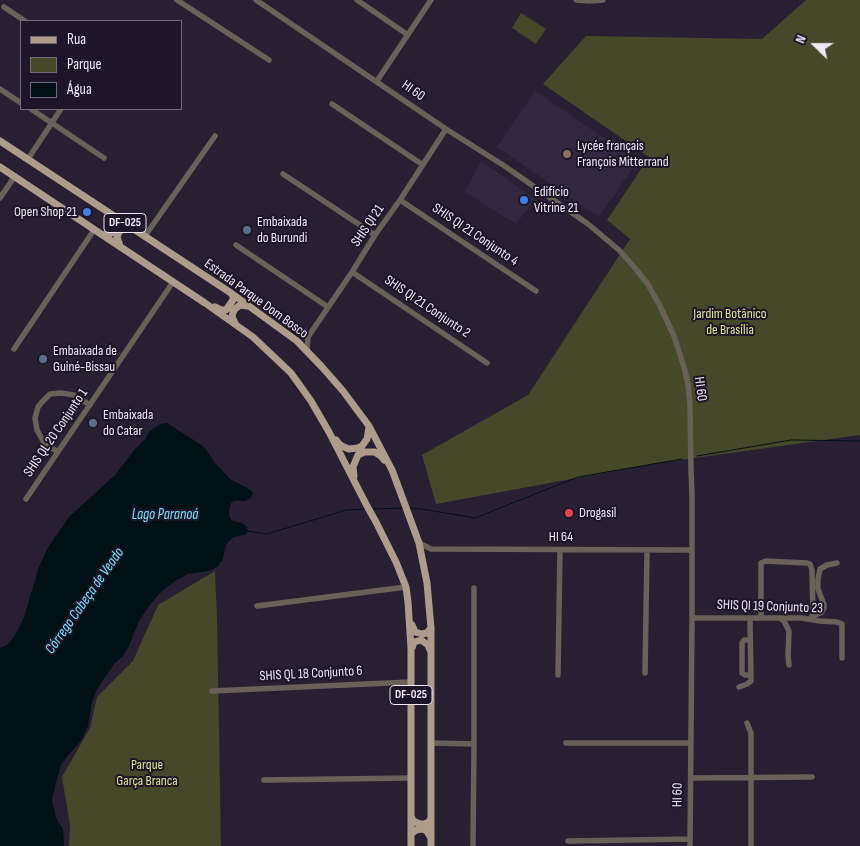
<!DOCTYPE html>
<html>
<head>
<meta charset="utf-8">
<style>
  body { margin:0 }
  #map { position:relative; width:860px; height:846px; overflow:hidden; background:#281f33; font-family:"Sofia Sans Condensed",sans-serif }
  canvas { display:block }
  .legend { position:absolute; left:20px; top:20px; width:162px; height:90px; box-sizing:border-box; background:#1f1529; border:1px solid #726a7b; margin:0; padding:6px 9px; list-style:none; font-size:15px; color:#eee9f6 }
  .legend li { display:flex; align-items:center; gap:10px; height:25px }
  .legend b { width:25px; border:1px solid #726a7b }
  .north { position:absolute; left:790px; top:20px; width:50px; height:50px; -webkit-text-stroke:4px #1f1529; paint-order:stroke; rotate:292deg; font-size:14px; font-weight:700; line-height:20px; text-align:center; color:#eee9f6 }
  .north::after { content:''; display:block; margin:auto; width:18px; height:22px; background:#eee9f6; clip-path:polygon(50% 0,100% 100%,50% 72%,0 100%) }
</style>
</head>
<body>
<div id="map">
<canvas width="860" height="846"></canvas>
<ul class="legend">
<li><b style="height:6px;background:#ae9c8a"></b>Rua</li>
<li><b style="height:14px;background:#46482a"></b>Parque</li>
<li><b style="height:14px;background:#001116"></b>Água</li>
</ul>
<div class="north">N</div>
</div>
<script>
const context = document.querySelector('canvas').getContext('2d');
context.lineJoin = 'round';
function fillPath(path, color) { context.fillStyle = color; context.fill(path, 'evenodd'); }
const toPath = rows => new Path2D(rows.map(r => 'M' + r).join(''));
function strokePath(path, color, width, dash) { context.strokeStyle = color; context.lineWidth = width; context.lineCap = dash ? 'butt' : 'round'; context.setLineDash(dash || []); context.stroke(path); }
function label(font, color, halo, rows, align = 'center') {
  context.font = font + ' "Sofia Sans Condensed",sans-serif'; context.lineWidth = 4; context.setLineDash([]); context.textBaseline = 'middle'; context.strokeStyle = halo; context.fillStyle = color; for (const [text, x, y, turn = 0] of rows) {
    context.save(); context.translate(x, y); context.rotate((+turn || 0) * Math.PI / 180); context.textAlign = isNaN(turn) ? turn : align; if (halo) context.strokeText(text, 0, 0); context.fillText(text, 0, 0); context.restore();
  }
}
fillPath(toPath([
  [535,91,638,161,599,217,497,147],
  [481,161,535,199,516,224,465,192]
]), '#332740');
fillPath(toPath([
  [806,0,860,0,860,435,658,463,436,504,422,455,528,395,630,239,607,220,649,157,543,84,586,36,762,39],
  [521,13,546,29,536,44,512,28],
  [215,571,217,618,221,846,69,846,70,825,62,777,90,728,97,697,133,661,158,605]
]), '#46482a');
fillPath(toPath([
  [167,423,203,446,216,464,230,479,247,488,252,491,253,494,251,498,245,501,234,501,231,503,229,511,230,518,233,521,242,523,247,527,248,531,245,535,234,537,228,542,225,548,223,559,217,567,209,571,188,574,175,581,161,592,149,606,139,621,128,648,122,657,114,664,97,689,92,702,88,726,81,741,69,754,61,765,52,798,52,802,57,820,63,829,64,846,0,846,0,648,7,645,14,637,24,617,39,567,47,549,69,517,115,475,136,448,146,438,149,432,160,424]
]), '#001116');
strokePath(toPath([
  [697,456,791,440,860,441],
  [410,508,422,509,475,518,578,477,682,459],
  [373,509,404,508],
  [247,531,267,534,346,510,366,509]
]), '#001116', 1);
strokePath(toPath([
  [177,0,269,60],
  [256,0,446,129,503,165,588,224,619,250,635,268,647,283,659,304,674,336,684,367,688,384,690,404,691,470,692,494,692,618,690,846],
  [357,0,408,35],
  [576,0,589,1,603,0],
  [4,7,25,21],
  [377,81,431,0],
  [0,89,21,103],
  [332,104,423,165],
  [31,109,104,158],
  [28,159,61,109],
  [283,174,375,235],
  [0,198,15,176],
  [400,200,536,291],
  [145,236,215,136],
  [236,245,328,307],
  [352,272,487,363],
  [14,349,94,230],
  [307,351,308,337,352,272,375,235,400,200,446,129],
  [58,452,44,443,37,430,35,418,38,407,42,402,50,394,61,393,74,395,90,405],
  [26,499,173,282],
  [419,543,431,549,692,550],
  [257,606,406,587],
  [812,616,821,613,824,608,824,605,818,589,818,579,820,569,827,565,837,563],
  [692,618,802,618,820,621,837,622,842,624,842,658],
  [761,618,761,563,766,561,807,563,810,564,812,570,813,615],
  [780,618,784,621,789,631,788,656,789,665],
  [750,640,744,640,742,643,742,673,745,675,751,675],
  [645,673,647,551],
  [558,675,560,550],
  [739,687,747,684,751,681,750,618],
  [212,691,411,682],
  [747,723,751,733,751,846],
  [431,743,474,744],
  [566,743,691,743],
  [691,778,812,777],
  [264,780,411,778],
  [568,841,690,839],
  [473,846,474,744,474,588]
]), '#696057', 5.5);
strokePath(toPath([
  [0,141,231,293,297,341,322,367,343,391,369,426,392,470,401,494,419,543,427,583,431,628,431,846],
  [0,167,205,303,253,337,291,373,311,401,329,432,367,506,376,522,396,562,406,587,408,602,411,648,411,846],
  [103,235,109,234,113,232,117,224,117,218],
  [120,246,117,237,119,232,122,229,126,228,132,229],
  [215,307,221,310,226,310,233,300,233,296,231,293],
  [235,323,232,317,233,312,235,309,240,305,247,306],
  [336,440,340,445,344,447,349,449,358,448,362,446,367,439,369,427],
  [354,476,353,467,358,455,364,452,375,452,381,456,384,460],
  [412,625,415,632,422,634,427,633,431,628],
  [412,648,414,642,421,640,428,645,431,652],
  [412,818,413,821,420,824,425,824,429,822,431,818],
  [411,834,416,830,421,829,426,830,431,838]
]), '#ae9c8a', 7);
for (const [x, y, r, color] of [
  [567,154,5,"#8d6e63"],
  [524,200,5,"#3f7fe0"],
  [87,212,5,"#3f7fe0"],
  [247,230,5,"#5c6f8a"],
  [43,359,5,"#5c6f8a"],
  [93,423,5,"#5c6f8a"],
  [569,513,5,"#e0444e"]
]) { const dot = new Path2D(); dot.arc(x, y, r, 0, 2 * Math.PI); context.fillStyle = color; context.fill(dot); strokePath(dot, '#1f1529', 2); }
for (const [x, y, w] of [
  [125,223,42],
  [411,695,42]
]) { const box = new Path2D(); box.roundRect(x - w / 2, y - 9.5, w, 19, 4); context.fillStyle = '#1f1529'; context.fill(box); strokePath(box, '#eee9f6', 1); }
label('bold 12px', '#eee9f6', null, [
  ["DF-025",125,223],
  ["DF-025",411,695]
]);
label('14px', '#eee9f6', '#1f1529', [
  ["HI 60",413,91,35],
  ["SHIS QI 21",368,226,-56],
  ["SHIS QI 21 Conjunto 4",475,235,34],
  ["Estrada Parque Dom Bosco",256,299,36],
  ["SHIS QI 21 Conjunto 2",427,307,34],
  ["HI 60",700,389,82],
  ["SHIS QL 20 Conjunto 1",56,433,-56],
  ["HI 64",561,537],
  ["SHIS QI 19 Conjunto 23",770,607,2],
  ["SHIS QL 18 Conjunto 6",311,674,-3],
  ["HI 60",678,795,-89]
]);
label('14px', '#eee9f6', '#1f1529', [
  ["Lycée français",577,146],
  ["François Mitterrand",577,162],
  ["Edifício",534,192],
  ["Vitrine 21",534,208],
  ["Open Shop 21",77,212,"right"],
  ["Embaixada",257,222],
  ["do Burundi",257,238],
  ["Embaixada de",53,351],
  ["Guiné-Bissau",53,367],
  ["Embaixada",103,415],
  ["do Catar",103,431],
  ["Drogasil",579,513]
], 'left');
label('14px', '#e0e591', '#1f1529', [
  ["Jardim Botânico",730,314],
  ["de Brasília",730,330],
  ["Parque",147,765],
  ["Garça Branca",147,781]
]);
label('italic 15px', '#75e2fe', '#1f1529', [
  ["Lago Paranoá",165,515],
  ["Córrego Cabeça de Veado",85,601,-55]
]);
</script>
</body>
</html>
